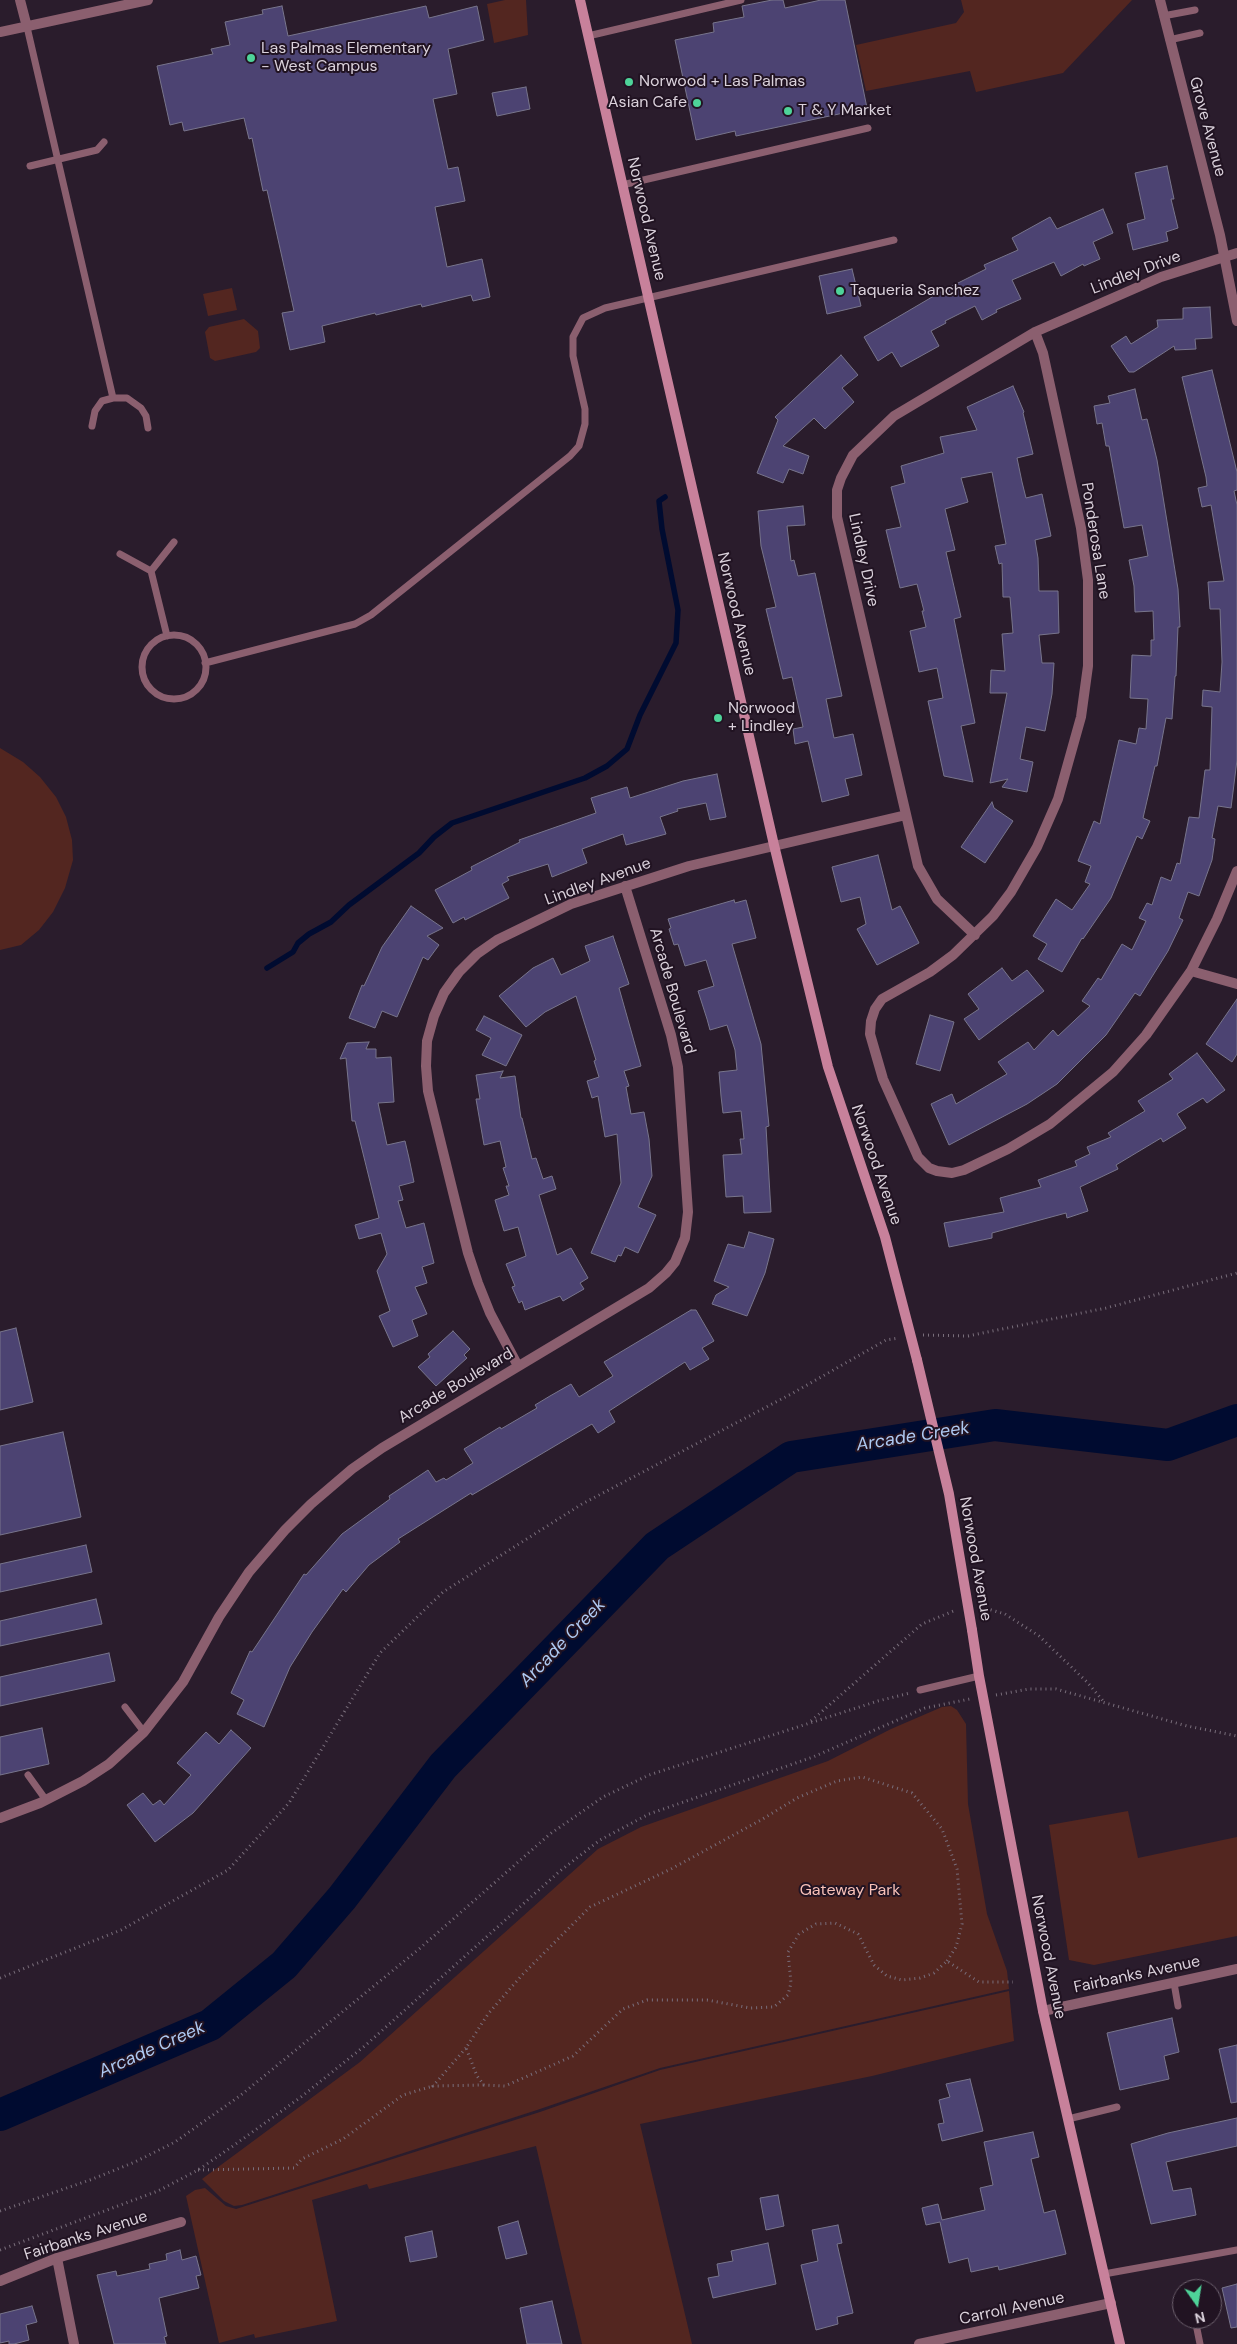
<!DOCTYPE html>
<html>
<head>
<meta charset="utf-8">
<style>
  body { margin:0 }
  #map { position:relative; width:1237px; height:2344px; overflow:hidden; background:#2a1c2c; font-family:"DM Sans",sans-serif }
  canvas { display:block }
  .north { position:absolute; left:1172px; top:2279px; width:50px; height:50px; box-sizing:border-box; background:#211322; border:1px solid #6b5f6c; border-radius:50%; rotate:167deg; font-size:14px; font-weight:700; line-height:20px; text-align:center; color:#dad1db }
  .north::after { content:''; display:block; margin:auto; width:18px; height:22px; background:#4ed399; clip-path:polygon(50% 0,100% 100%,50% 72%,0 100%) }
</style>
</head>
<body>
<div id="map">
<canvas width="1237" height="2344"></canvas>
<div class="north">N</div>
</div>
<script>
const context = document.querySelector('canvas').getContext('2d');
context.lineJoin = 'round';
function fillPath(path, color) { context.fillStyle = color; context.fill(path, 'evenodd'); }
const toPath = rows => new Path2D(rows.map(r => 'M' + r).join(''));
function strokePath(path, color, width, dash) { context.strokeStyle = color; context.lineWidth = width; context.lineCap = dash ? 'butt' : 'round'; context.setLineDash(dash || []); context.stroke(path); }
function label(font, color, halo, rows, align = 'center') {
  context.font = font + ' "DM Sans",sans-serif'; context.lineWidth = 4; context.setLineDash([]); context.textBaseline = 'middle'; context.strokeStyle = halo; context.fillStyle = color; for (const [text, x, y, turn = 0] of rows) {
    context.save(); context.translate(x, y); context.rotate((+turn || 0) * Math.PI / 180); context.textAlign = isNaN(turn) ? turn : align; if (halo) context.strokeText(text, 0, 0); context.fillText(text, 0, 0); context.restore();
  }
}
fillPath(toPath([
  [505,0,526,0,528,35,494,43,487,4],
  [961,0,1132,0,1063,73,976,92,970,71,866,91,856,45,956,23,964,12],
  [232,288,237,310,208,316,203,294],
  [244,319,258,331,260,348,256,352,215,361,210,358,205,332,209,327],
  [0,748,23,762,40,777,56,797,66,817,72,840,73,860,65,888,53,912,39,930,21,945,0,950],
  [951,1706,957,1710,966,1724,968,1804,987,1914,1007,1971,1009,1989,660,2068,537,2110,242,2205,234,2206,224,2201,202,2179,360,2062,598,1849,641,1827,828,1761,891,1729,942,1707],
  [1128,1811,1138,1858,1237,1837,1237,1936,1094,1965,1069,1960,1049,1825],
  [1009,1991,1014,2041,872,2076,640,2124,692,2344,582,2344,536,2146,369,2189,367,2184,312,2200,337,2321,255,2338,254,2334,219,2343,186,2196,195,2190,205,2188,226,2206,236,2209,540,2112,660,2070]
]), '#532620');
strokePath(toPath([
  [267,968,293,952,298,943,309,934,331,922,349,905,419,853,434,837,452,823,585,778,607,766,627,749,640,715,676,643,678,610,662,529,659,501,665,497]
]), '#000b30', 5.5);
strokePath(toPath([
  [0,2115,210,2025,284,1965,342,1898,443,1766,657,1546,791,1457,995,1425,1168,1445,1237,1420]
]), '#000b30', 32);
const building = toPath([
  [772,0,783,0,785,8,821,0,845,0,867,108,736,136,735,131,696,140,675,40,714,32,713,23,744,17,742,6,772,0],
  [282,6,288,36,426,6,429,18,477,6,484,40,448,49,457,94,433,99,448,169,458,167,465,201,435,207,447,267,482,259,490,297,473,301,471,295,422,307,421,304,376,315,375,313,322,326,325,342,290,350,282,313,294,311,267,190,263,191,252,138,249,139,244,118,184,131,182,122,170,125,157,66,213,54,211,49,230,45,225,22,263,14,262,10,282,6],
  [526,87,530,109,497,116,492,93,526,87],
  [1167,166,1174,199,1171,199,1178,228,1166,232,1168,241,1133,250,1127,224,1145,219,1135,173,1167,166],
  [1103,209,1113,233,1093,242,1100,259,1084,266,1083,264,1061,276,1054,262,1012,280,1021,299,996,310,997,312,982,320,975,306,945,321,946,323,931,331,939,346,901,367,892,352,878,361,864,337,944,290,986,269,984,265,1018,250,1012,238,1050,217,1057,229,1103,209],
  [852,269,861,306,827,314,819,276,852,269],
  [1210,307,1212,338,1195,339,1196,349,1175,350,1174,346,1134,372,1129,372,1111,346,1126,336,1131,344,1158,327,1157,320,1183,319,1183,308,1210,307],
  [841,355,858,375,842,388,854,402,825,429,814,418,783,446,809,456,803,474,789,469,783,483,757,473,778,420,775,417,841,355],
  [1212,370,1237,472,1237,490,1234,491,1237,505,1237,760,1231,808,1218,806,1212,838,1215,839,1212,860,1199,896,1188,892,1179,918,1183,920,1168,951,1140,996,1135,993,1106,1035,1057,1084,1027,1104,949,1145,931,1104,952,1094,956,1104,1007,1074,998,1062,1028,1042,1034,1050,1053,1030,1058,1036,1090,1006,1082,1001,1098,978,1101,980,1122,944,1132,950,1146,921,1139,918,1147,903,1152,905,1161,877,1171,881,1177,863,1180,864,1189,817,1199,818,1205,770,1210,770,1212,707,1202,706,1203,690,1220,692,1222,662,1220,609,1210,609,1208,582,1224,581,1211,505,1202,507,1198,488,1207,486,1206,477,1182,377,1212,370],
  [1013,386,1024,412,1023,413,1033,454,1017,458,1022,482,1026,498,1042,494,1051,536,1035,540,1038,558,1039,591,1058,591,1059,633,1039,635,1042,663,1054,663,1052,694,1045,731,1026,727,1020,759,1033,762,1027,792,1002,787,1008,779,990,783,1007,693,990,693,991,670,1005,671,1002,634,1013,633,1010,597,1003,597,1002,563,999,564,995,546,1006,544,992,472,961,478,968,502,945,509,955,550,946,552,961,617,954,619,975,723,961,726,973,782,944,776,928,701,943,698,937,668,919,672,910,631,926,627,922,611,924,611,917,584,900,588,886,530,901,527,891,487,905,483,901,466,944,453,940,437,977,430,967,407,1013,386],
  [1135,389,1142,420,1147,419,1157,460,1178,589,1180,627,1178,627,1176,676,1175,676,1172,719,1166,718,1157,766,1155,766,1143,818,1150,821,1142,839,1137,836,1111,898,1083,939,1082,938,1062,972,1038,959,1047,944,1033,936,1056,899,1072,910,1090,884,1085,882,1091,866,1078,861,1094,821,1100,824,1119,740,1136,744,1139,728,1146,729,1148,699,1130,698,1132,655,1151,656,1151,640,1154,640,1153,611,1135,612,1134,586,1129,560,1148,556,1142,525,1124,528,1109,446,1106,446,1102,423,1097,424,1094,406,1110,403,1108,396,1135,389],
  [803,506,805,525,787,526,791,561,794,560,798,576,815,573,842,696,826,699,834,738,853,734,862,775,845,779,849,795,822,802,808,741,795,744,793,729,803,727,792,677,783,679,766,609,776,607,761,546,758,511,803,506],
  [717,774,726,817,710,820,706,803,677,809,678,811,660,817,666,834,626,845,623,834,582,849,587,863,552,877,548,864,507,877,509,880,502,884,509,898,465,920,464,917,453,923,435,890,472,870,471,867,520,842,519,840,596,813,591,798,627,787,630,798,683,781,717,774],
  [992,802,994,808,1013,821,985,863,961,847,992,802],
  [878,855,892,910,900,906,919,943,877,965,857,929,866,924,860,897,841,902,832,867,878,855],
  [734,900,735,903,746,900,756,938,732,944,761,1044,769,1126,766,1127,771,1212,744,1213,743,1196,726,1197,723,1155,742,1154,740,1139,744,1139,741,1111,723,1113,721,1096,719,1072,737,1070,735,1050,727,1025,710,1030,707,1019,698,991,714,986,706,960,685,966,678,944,674,945,669,929,671,928,668,919,734,900],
  [411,906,443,928,427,936,439,945,428,960,423,957,397,1017,382,1011,375,1028,349,1018,362,985,364,986,382,947,411,906],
  [613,936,629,984,619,988,641,1066,624,1071,629,1086,626,1087,631,1114,644,1112,649,1139,652,1176,638,1207,656,1215,638,1253,625,1247,621,1256,618,1255,615,1262,591,1253,621,1183,617,1134,605,1137,598,1096,592,1098,587,1081,599,1077,594,1061,596,1060,576,996,545,1012,526,1027,499,996,533,968,553,958,561,975,590,961,585,946,613,936],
  [1002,968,1012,981,1027,970,1044,991,979,1040,964,1019,979,1009,968,994,1002,968],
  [1237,999,1237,1054,1232,1062,1206,1044,1237,999],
  [930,1015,954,1022,940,1071,916,1064,930,1015],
  [484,1016,522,1035,506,1066,482,1055,491,1038,476,1030,484,1016],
  [369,1042,366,1049,376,1049,376,1058,391,1057,394,1102,378,1103,387,1145,405,1141,409,1158,414,1182,399,1186,403,1200,398,1201,406,1228,424,1223,434,1263,422,1267,427,1283,415,1287,427,1314,412,1320,418,1336,393,1347,379,1316,390,1311,377,1271,387,1254,381,1233,359,1239,355,1225,379,1218,355,1121,352,1121,346,1058,340,1059,347,1043,369,1042],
  [1197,1053,1225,1090,1207,1103,1203,1098,1177,1114,1186,1128,1163,1142,1161,1138,1116,1165,1118,1169,1080,1187,1088,1211,1067,1218,1066,1213,992,1233,992,1238,949,1247,944,1223,1004,1212,1000,1198,1041,1187,1038,1180,1077,1166,1075,1161,1090,1154,1087,1147,1111,1137,1108,1133,1145,1111,1138,1101,1173,1079,1169,1074,1197,1053],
  [503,1071,500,1078,515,1076,521,1118,522,1118,532,1159,536,1158,543,1179,552,1176,556,1189,539,1195,557,1255,571,1248,588,1278,580,1283,584,1289,563,1301,560,1296,525,1310,522,1301,519,1303,512,1287,515,1286,506,1264,526,1256,518,1227,504,1231,495,1200,509,1195,506,1186,509,1186,503,1168,506,1167,500,1141,484,1145,476,1099,480,1099,476,1075,503,1071],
  [749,1232,774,1239,765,1273,747,1316,712,1304,716,1295,729,1287,714,1281,728,1244,744,1248,749,1232],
  [691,1310,696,1310,714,1341,702,1348,709,1359,690,1370,685,1362,609,1411,615,1422,598,1433,592,1424,472,1495,471,1493,398,1539,400,1542,369,1565,346,1592,343,1589,312,1632,290,1667,264,1727,237,1714,244,1700,231,1693,250,1651,252,1652,304,1574,306,1575,342,1534,390,1499,389,1496,428,1470,436,1482,444,1478,446,1480,473,1463,464,1449,500,1427,501,1429,537,1408,535,1405,550,1396,571,1384,579,1397,613,1376,604,1362,691,1310],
  [16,1328,33,1402,0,1410,0,1332,16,1328],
  [453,1331,470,1349,464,1355,467,1358,436,1386,418,1367,430,1357,428,1354,453,1331],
  [63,1432,81,1517,0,1535,0,1446,63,1432],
  [86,1545,92,1572,0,1592,0,1564,86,1545],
  [96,1599,102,1624,0,1646,0,1621,96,1599],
  [109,1653,115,1681,0,1706,0,1677,109,1653],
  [42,1728,49,1764,0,1775,0,1737,42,1728],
  [231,1730,251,1748,193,1813,155,1842,127,1805,143,1793,153,1805,160,1800,164,1805,191,1775,177,1763,190,1749,206,1732,219,1744,231,1730],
  [1172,2018,1179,2052,1164,2056,1169,2079,1120,2090,1107,2033,1172,2018],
  [1237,2045,1237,2102,1231,2103,1219,2049,1237,2045],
  [970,2079,983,2131,942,2141,938,2124,944,2123,939,2100,950,2097,946,2084,970,2079],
  [1237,2118,1237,2146,1166,2162,1173,2191,1191,2188,1196,2215,1151,2224,1131,2144,1168,2133,1237,2118],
  [1033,2132,1039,2157,1031,2159,1044,2213,1055,2210,1066,2254,999,2270,998,2266,971,2272,968,2258,949,2263,940,2222,926,2225,922,2208,938,2204,942,2220,985,2210,980,2188,993,2185,984,2142,1033,2132],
  [778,2195,784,2226,766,2230,760,2198,778,2195],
  [518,2221,527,2254,506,2259,498,2227,518,2221],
  [838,2225,842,2243,837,2244,853,2313,837,2317,838,2324,816,2330,801,2265,818,2261,812,2230,838,2225],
  [432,2231,437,2257,410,2262,405,2237,432,2231],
  [768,2243,776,2284,713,2298,708,2278,719,2276,717,2264,733,2261,731,2251,768,2243],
  [180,2250,182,2260,196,2256,201,2275,196,2276,199,2288,159,2298,167,2336,164,2337,166,2344,114,2344,97,2275,116,2271,117,2276,150,2269,149,2264,167,2260,166,2254,180,2250],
  [1237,2284,1237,2327,1231,2328,1222,2288,1237,2284],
  [552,2301,562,2344,527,2344,520,2308,552,2301],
  [32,2306,37,2322,26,2325,29,2340,14,2344,9,2344,9,2341,0,2343,0,2314,32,2306]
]);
fillPath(building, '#4c4372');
strokePath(building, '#78758c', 1);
strokePath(toPath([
  [923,1335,968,1336,1106,1308,1237,1273],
  [981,1607,1005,1614,1039,1636,1087,1682,1104,1702],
  [996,1695,1029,1689,1056,1689,1187,1726,1237,1736],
  [811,1721,922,1624,956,1610],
  [947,1961,956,1947,962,1924,957,1869,942,1829,912,1793,862,1777,837,1781,797,1798,761,1820,671,1869,590,1907,522,1975,488,2014,466,2048,477,2076,484,2085,505,2086,573,2056,623,2009,647,2000,707,2000,750,2008,774,2007,788,1995,791,1983,788,1952,799,1934,816,1924,835,1923,858,1934,874,1965,887,1976,902,1980,920,1978,934,1973,947,1961,979,1982,1013,1982],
  [0,1978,121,1930,228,1870,289,1803,380,1653,443,1592,582,1504,793,1393,886,1340,899,1338],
  [466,2048,433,2086,484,2085],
  [198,2170,294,2168,302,2159,343,2139,403,2095,433,2086],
  [0,2211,90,2180,135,2162,175,2142,241,2095,419,1949,550,1834,603,1797,649,1775,878,1701,910,1693],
  [0,2250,158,2191,198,2170,233,2146,301,2097,367,2044,560,1871,600,1840,649,1814,813,1757,925,1708,970,1699]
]), '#796e7b', 3, [1, 4]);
strokePath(toPath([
  [1163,16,1195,10],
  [27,27,113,398],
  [588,36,741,0],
  [1169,40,1200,33],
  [30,166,97,150,104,142],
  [622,185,868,128],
  [92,426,95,411,102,401,113,398,127,398,141,408,146,416,148,428],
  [120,554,151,571,167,636],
  [151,571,174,542],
  '142 667a32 32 0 1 1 64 0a32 32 0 1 1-64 0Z',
  [205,663,355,624,371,615,570,456,579,446,585,424,585,409,573,356,573,337,583,318,605,308,894,240],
  [920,1690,979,1676],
  [125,1707,144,1732],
  [28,1775,46,1800],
  [1174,1983,1178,2006],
  [1068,2119,1117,2107],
  [1104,2274,1237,2250],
  [1195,2319,1200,2344]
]), '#8b5f6f', 7);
strokePath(toPath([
  [20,0,27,27],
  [1160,0,1220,235,1237,321],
  [0,32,148,0],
  [1035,332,1043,353,1081,528,1088,580,1088,666,1081,717,1058,799,1037,847,1011,892,993,916,953,955,930,972,882,999,875,1009,871,1021,870,1034,883,1079,918,1157,929,1168,937,1171,952,1173,964,1170,1008,1149,1050,1124,1113,1072,1146,1035,1191,971,1217,919,1237,871],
  [975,935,937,899,918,866,837,517,837,490,841,478,853,455,894,416,1035,332,1161,277,1237,253],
  [1191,971,1237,984],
  [518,1366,490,1313,478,1283,468,1253,428,1091,426,1066,427,1041,434,1016,444,993,459,972,477,954,497,940,571,904,689,866,906,815],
  [0,1818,40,1803,83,1781,109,1764,144,1732,183,1682,219,1617,249,1572,285,1530,311,1504,352,1469,382,1448,649,1288,666,1273,675,1262,685,1238,688,1212,678,1067,671,1035,625,886],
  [1043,2011,1237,1969],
  [57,2258,74,2344],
  [0,2281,57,2258,181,2222],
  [919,2344,1111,2303]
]), '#8b5f6f', 10);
strokePath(toPath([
  [580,0,774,845,828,1067,885,1237,917,1360],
  [972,1630,979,1676,1043,2011,1120,2344]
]), '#c8819b', 10);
strokePath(toPath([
  [917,1360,949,1494,972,1630]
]), '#c8819b', 10);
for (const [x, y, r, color] of [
  [251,58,5,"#4ed399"],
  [629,82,5,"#4ed399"],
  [697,103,5,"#4ed399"],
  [788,111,5,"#4ed399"],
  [840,291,5,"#4ed399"],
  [718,718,5,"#4ed399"]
]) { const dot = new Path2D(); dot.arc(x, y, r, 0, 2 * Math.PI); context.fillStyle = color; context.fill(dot); strokePath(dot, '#211322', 2); }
label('16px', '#dad1db', '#211322', [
  ["Las Palmas Elementary",261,49],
  ["- West Campus",261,67],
  ["Norwood + Las Palmas",639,82],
  ["Asian Cafe",687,103,"right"],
  ["T & Y Market",798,111],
  ["Taqueria Sanchez",850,291],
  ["Norwood",728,709],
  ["+ Lindley",728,727]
], 'left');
label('16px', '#dad1db', '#211322', [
  ["Grove Avenue",1207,127,75],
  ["Norwood Avenue",646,219,77],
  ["Lindley Drive",1136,273,-21],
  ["Ponderosa Lane",1095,541,81],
  ["Lindley Drive",863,560,78],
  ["Norwood Avenue",736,614,77],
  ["Lindley Avenue",598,882,-20],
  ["Arcade Boulevard",672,991,74],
  ["Norwood Avenue",876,1165,71],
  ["Arcade Boulevard",456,1386,-31],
  ["Norwood Avenue",975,1559,80],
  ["Norwood Avenue",1048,1957,79],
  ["Fairbanks Avenue",1137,1975,-12],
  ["Fairbanks Avenue",86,2236,-18],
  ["Carroll Avenue",1012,2309,-12]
]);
label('16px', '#f8c1b8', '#211322', [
  ["Gateway Park",850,1891]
]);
label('italic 18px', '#aec9f2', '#211322', [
  ["Arcade Creek",913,1437,-9],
  ["Arcade Creek",563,1643,-46],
  ["Arcade Creek",152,2050,-24]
]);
</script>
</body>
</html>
